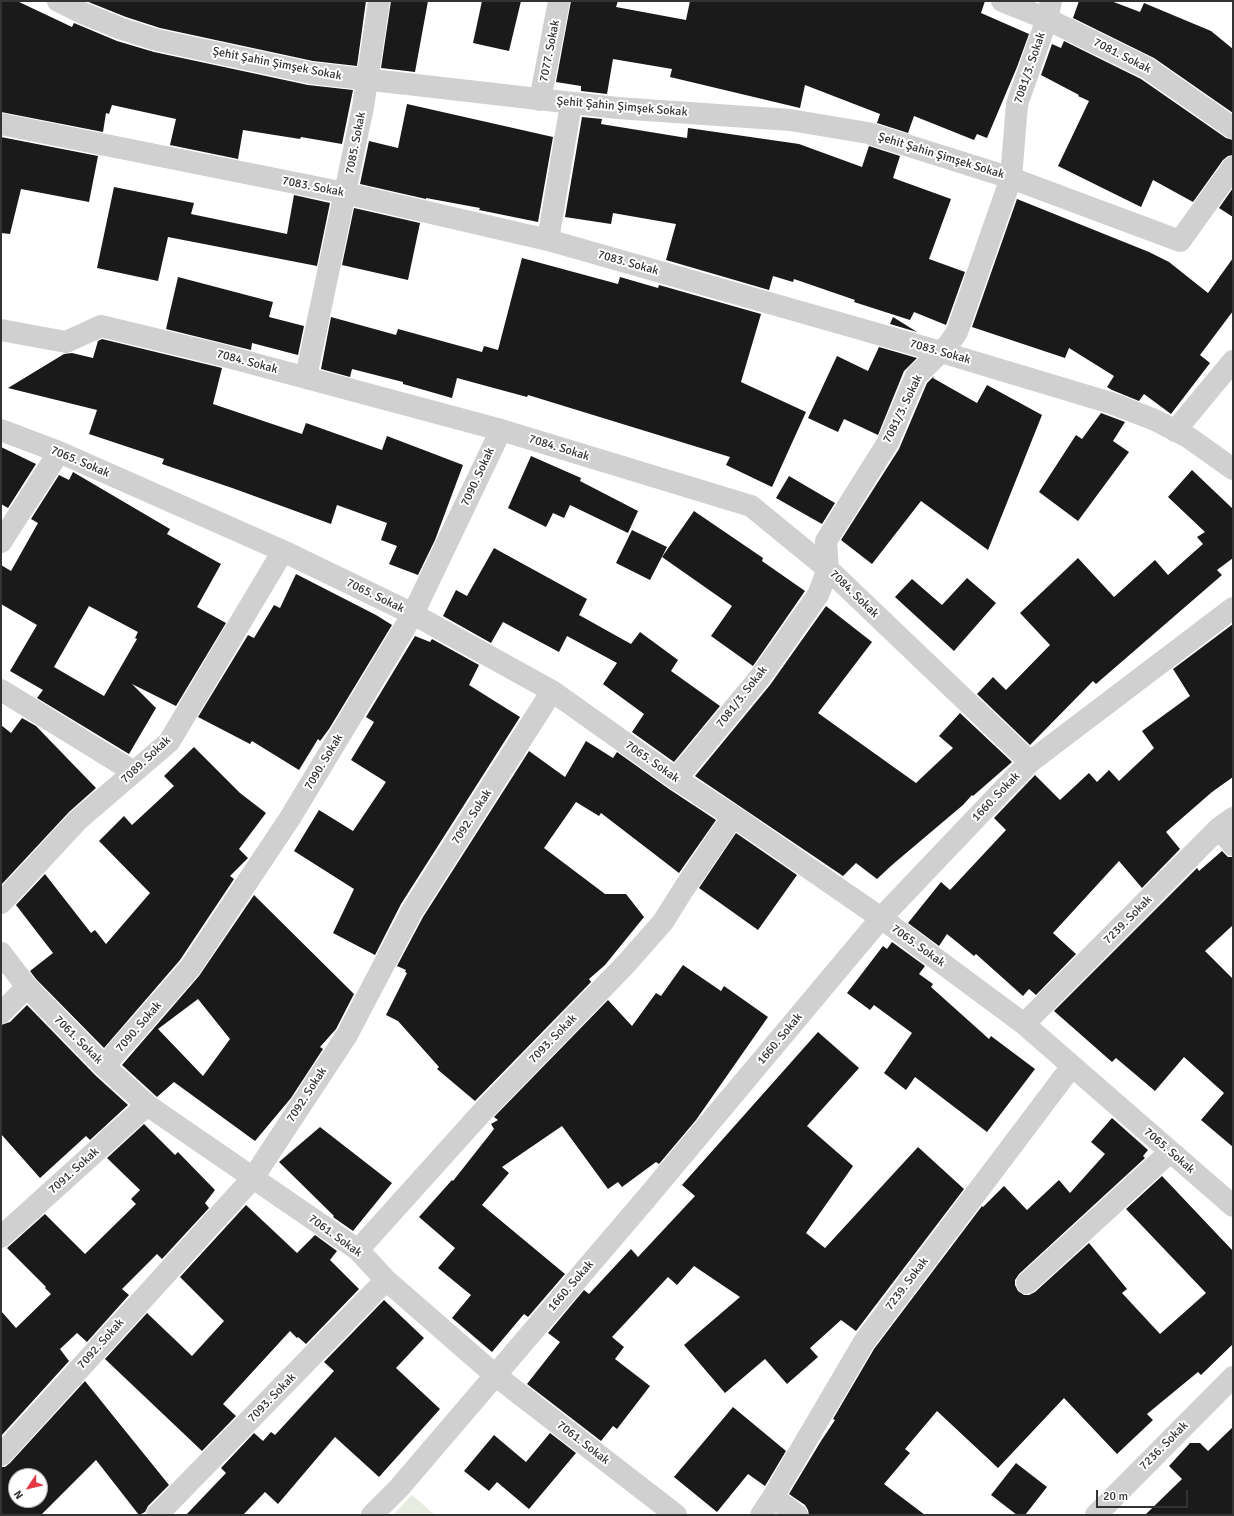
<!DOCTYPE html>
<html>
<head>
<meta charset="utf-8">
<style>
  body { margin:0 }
  #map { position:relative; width:1234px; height:1516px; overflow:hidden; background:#fff; font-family:Signika,sans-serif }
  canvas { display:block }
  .frame { position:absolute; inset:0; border:2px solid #333; pointer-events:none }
  .north { position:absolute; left:8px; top:1468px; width:40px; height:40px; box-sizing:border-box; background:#fff; border:1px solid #adadad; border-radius:50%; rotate:235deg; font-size:11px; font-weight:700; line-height:16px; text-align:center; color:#333 }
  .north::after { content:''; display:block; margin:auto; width:14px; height:18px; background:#e63946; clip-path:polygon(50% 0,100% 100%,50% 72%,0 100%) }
  .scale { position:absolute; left:1096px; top:1490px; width:92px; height:18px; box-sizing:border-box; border:2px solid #333; border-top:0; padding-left:5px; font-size:12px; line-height:14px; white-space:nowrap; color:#333; -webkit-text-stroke:3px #fff; paint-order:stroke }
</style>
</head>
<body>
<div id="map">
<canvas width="1234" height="1516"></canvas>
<div class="frame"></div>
<div class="north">N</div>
<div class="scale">20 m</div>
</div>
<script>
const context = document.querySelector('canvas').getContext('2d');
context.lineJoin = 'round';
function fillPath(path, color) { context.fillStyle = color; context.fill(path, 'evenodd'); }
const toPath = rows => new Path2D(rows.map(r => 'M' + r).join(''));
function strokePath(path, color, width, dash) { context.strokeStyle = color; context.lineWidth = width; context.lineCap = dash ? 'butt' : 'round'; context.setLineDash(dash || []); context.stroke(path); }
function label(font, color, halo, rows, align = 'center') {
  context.font = font + ' Signika,sans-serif'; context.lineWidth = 4; context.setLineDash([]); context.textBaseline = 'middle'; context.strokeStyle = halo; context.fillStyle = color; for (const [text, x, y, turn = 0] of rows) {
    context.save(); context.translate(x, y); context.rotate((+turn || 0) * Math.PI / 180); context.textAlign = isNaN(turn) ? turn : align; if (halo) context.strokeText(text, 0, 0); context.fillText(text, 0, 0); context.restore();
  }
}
fillPath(toPath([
  [412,1495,435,1515,393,1515]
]), '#e6ecdf');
fillPath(toPath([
  [1,1,17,1,72,27,74,23,117,41,154,52,308,85,353,90,342,144,301,137,300,139,243,130,238,159,170,145,176,119,112,105,109,114,106,113,103,132,1,112],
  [86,1,366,1,357,66,313,61,160,28,126,17],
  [391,1,428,1,415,72,381,68],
  [482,1,521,1,509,51,473,43],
  [571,1,618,1,616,7,686,20,690,1,985,1,981,13,1029,34,1017,67,987,138,977,134,974,140,914,116,908,133,877,123,880,114,805,85,800,108,670,77,672,69,613,59,607,94,581,91,581,86,556,82],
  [1079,1,1111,1,1140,12,1144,3,1211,31,1233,49,1233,113,1154,58,1073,18],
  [1064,41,1141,79,1226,138,1233,140,1233,155,1228,156,1223,160,1193,202,1153,180,1141,207,1058,166,1089,101,1078,96,1079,95,1041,75,1052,44,1061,48],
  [407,104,553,137,538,222,479,210,480,208,426,198,426,199,360,184,369,141,398,148],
  [582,117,602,119,601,124,687,138,688,128,799,144,862,167,869,146,900,156,893,178,951,199,929,259,965,272,946,325,914,312,910,320,854,302,855,300,794,279,793,282,773,276,769,290,666,260,676,224,613,213,611,224,565,217],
  [1,137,98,156,89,202,21,189,10,234,1,233],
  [114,187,194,203,191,214,287,234,294,195,330,203,317,266,168,237,158,281,97,268],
  [1233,188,1233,217,1219,208],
  [1017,199,1149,252,1169,262,1208,293,1233,258,1233,311,1200,355,1210,363,1171,414,1144,394,1139,401,1112,390,1107,387,1114,376,1069,348,1065,358,972,327],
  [354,208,420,223,408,280,342,265],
  [522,258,618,284,620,277,658,288,659,285,761,314,741,382,806,412,772,487,726,465,730,457,528,395,527,397,457,378,452,398,403,384,403,382,352,369,350,377,321,369,331,317,396,335,398,329,482,352,484,346,498,350],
  [178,277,273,302,269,317,304,326,298,355,252,343,251,350,166,329],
  [893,317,917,332,890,324],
  [102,339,222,368,213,404,302,434,306,423,382,450,387,436,463,465,435,540,418,575,389,564,397,546,381,540,387,523,337,505,331,524,235,489,162,464,164,459,89,434,97,410,8,388,64,354,72,353,93,358,98,341],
  [879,347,917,358,904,371,878,435,844,419,838,432,808,418,837,356,868,371],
  [934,376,933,378,977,403,987,385,1042,415,988,550,921,501,872,564,841,540,899,449,927,383],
  [1101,413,1125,422,1113,441,1129,452,1078,521,1039,492,1076,435,1082,439],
  [1,447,36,464,8,508,1,504],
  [531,456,581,478,580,481,638,511,628,533,570,505,564,518,553,513,546,527,508,508],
  [1192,470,1233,509,1233,558,1217,570,1222,575,1096,684,1093,681,1030,745,977,694,993,677,1006,690,1050,645,1020,613,1078,558,1114,597,1155,560,1168,575,1203,544,1197,537,1205,532,1168,497],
  [73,472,170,529,167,534,221,564,197,607,226,623,176,706,132,684,156,708,129,754,37,698,43,690,10,671,37,625,1,604,1,565,11,571,38,523,31,519,59,475,69,480],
  [89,606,138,632,135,638,137,639,104,696,54,667],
  [789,476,835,503,822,524,776,498],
  [694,511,763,558,762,561,805,591,753,666,711,636,732,606,662,557],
  [632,530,667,547,650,580,616,563],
  [494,548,587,599,579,615,631,644,640,632,678,660,671,671,720,706,674,762,632,732,644,714,603,684,617,663,567,636,559,652,503,622,491,643,443,616,456,590,467,596],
  [296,574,376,615,392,625,329,729,320,741,318,739,299,770,252,741,250,744,198,717,248,635,254,638,274,605,280,608],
  [967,578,996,603,954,651,895,597,912,579,942,605],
  [826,606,872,642,818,713,916,783,953,748,939,736,960,713,1012,762,973,796,972,795,963,805,892,865,877,879,856,863,843,876,695,776,770,685],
  [1233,624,1233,777,1212,792,1166,832,1180,849,1142,888,1119,861,1053,933,1076,954,1036,995,1029,989,1023,996,976,954,974,956,947,934,939,946,908,923,941,882,950,890,1006,830,994,818,1035,775,1060,800,1089,773,1097,782,1109,770,1119,781,1154,748,1142,731,1190,696,1173,669],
  [415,636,430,642,432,639,479,665,469,685,520,717,401,904,375,955,333,933,354,889,294,851,319,810,353,831,386,782,351,760,374,722,366,717],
  [22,718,36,726,96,788,69,812,1,885,1,725,11,733],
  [586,741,613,758,617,752,669,789,716,820,679,873,601,813,599,816,576,802,544,848,605,894,626,894,644,917,605,965,589,979,591,982,475,1101,437,1069,439,1067,398,1021,386,1015,407,973,405,972,406,970,397,966,423,917,529,751,565,777],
  [194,747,240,793,266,813,239,849,248,858,230,876,234,879,180,960,104,1048,36,979,30,971,53,953,16,905,45,874,91,933,95,930,106,944,150,893,99,841,124,816,132,825,174,786,164,776],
  [736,833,797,875,758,930,699,888],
  [1222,851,1228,857,1233,857,1233,925,1205,951,1233,979,1233,1147,1201,1120,1224,1093,1184,1057,1155,1091,1116,1058,1112,1062,1054,1011,1197,868,1199,871],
  [254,895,354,994,336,1029,320,1047,323,1049,291,1098,255,1141,174,1082,157,1097,122,1065,199,976],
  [198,999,230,1039,203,1076,158,1029],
  [892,942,925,966,919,974,933,984,931,987,989,1039,991,1036,1035,1069,987,1132,915,1077,906,1090,884,1073,912,1033,874,1005,870,1010,847,993,883,946,887,949],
  [683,965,721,991,724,986,768,1017,696,1120,659,1164,656,1162,622,1187,618,1182,608,1189,562,1126,502,1167,509,1173,482,1205,565,1274,528,1317,524,1314,492,1352,452,1318,471,1295,438,1268,455,1248,419,1217,452,1180,453,1181,494,1129,491,1124,498,1120,494,1117,608,1000,632,1026,656,993,661,996],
  [27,1005,95,1075,128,1105,90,1140,86,1136,40,1178,1,1134,1,1025,10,1022],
  [818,1032,859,1068,807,1126,853,1166,806,1233,825,1248,918,1147,964,1189,856,1331,841,1320,810,1348,818,1357,787,1384,765,1359,725,1393,684,1345,740,1297,694,1266,677,1285,668,1277,612,1337,624,1347,615,1359,650,1386,617,1429,613,1426,601,1441,527,1384,560,1342,548,1333,584,1290,589,1294,631,1249,638,1257,695,1196,682,1185],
  [1112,1118,1148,1150,1143,1156,1145,1158,1019,1274,1015,1280,1015,1285,1018,1291,1024,1295,1029,1295,1035,1292,1089,1243,1127,1289,1122,1293,1160,1334,1206,1293,1126,1209,1162,1176,1233,1251,1233,1344,1201,1375,1198,1372,1147,1414,1153,1420,1117,1454,1064,1398,998,1468,937,1411,905,1449,910,1453,884,1484,925,1515,809,1515,808,1510,805,1505,789,1494,821,1441,835,1420,833,1419,874,1349,982,1206,983,1207,1004,1186,1027,1210,1059,1180,1070,1193,1105,1154,1091,1142],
  [144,1124,175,1155,178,1152,215,1190,205,1203,209,1208,162,1259,157,1254,122,1289,129,1295,87,1342,77,1333,60,1349,69,1361,1,1436,1,1311,16,1328,51,1294,45,1288,46,1287,7,1248,45,1214,85,1254,136,1204,131,1199,140,1190,107,1158],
  [320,1127,392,1183,353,1231,333,1217,334,1216,279,1162],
  [246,1205,297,1253,315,1235,337,1251,330,1260,359,1289,306,1344,298,1337,297,1338,290,1331,223,1404,236,1416,202,1451,105,1359,147,1313,192,1356,224,1321,180,1277],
  [384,1300,424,1338,396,1368,440,1409,379,1477,335,1437,278,1504,265,1492,243,1515,186,1515,226,1473,221,1468,254,1433,263,1441,271,1432,275,1435,334,1371,324,1362],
  [85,1381,169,1485,148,1506,145,1512,139,1515,96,1460,41,1515,1,1515,1,1467,5,1467,10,1463],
  [16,1476,40,1476,40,1500,16,1500],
  [733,1407,786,1451,765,1486,748,1474,717,1512,674,1477],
  [1233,1427,1233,1515,1145,1515,1182,1479,1169,1466,1190,1443,1200,1443,1208,1451],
  [550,1433,576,1453,529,1509,497,1482,489,1491,464,1471,494,1435,526,1462],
  [1016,1463,1047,1487,1025,1515,1017,1515,991,1495]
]), '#1a1a1a');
strokePath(toPath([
  [58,1,80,12,122,29,157,40,311,73,617,108,790,120,868,133,1011,178,1180,241,1233,167],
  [540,100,559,1],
  [1,124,345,193,548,240,941,352,1111,403,1155,420,1188,437,1233,469],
  [548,240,571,104],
  [1,330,66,342,101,326,221,355,501,430,751,506,828,569,1030,762],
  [306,377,363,107,379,1],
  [1,430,59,452,283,551,413,614,552,691,676,779,733,816,881,918,1024,1024,1233,1206],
  [1175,431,1233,361],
  [1,542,59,452],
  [1,690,134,772],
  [676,779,760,677,818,595,828,569,826,541,888,442,916,376,948,345,957,332,1011,178,1017,104,1047,19,1051,1],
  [1219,828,1233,845],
  [1,903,78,820,169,742,283,551],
  [1,953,27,987,104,1066,147,1105,358,1250,386,1280,495,1375,676,1515],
  [1,1013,27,987],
  [1024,1024,1219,828,1233,818],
  [104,1066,190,968,290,818,413,614,501,430],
  [1,1237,147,1105],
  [358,1250,484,1110,625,965,663,922,683,890,733,816],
  [1027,1283,1170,1152],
  [1,1455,253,1178,347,1035,412,911,552,691],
  [773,1497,797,1515],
  [157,1515,386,1280],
  [372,1515,399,1488,650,1194,881,918,997,796,1030,762,1233,608],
  [761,1515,773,1497,864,1342,1072,1066],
  [1096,1515,1233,1377]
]), '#d0d0d0', 22);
strokePath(toPath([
  [1002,1,1047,19,1147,68,1233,128]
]), '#d0d0d0', 22);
label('12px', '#333', '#fff', [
  ["7077. Sokak",550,51,-79],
  ["7081. Sokak",1122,56,27],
  ["Şehit Şahin Şimşek Sokak",277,64,11],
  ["7081/3. Sokak",1030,68,-71],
  ["Şehit Şahin Şimşek Sokak",622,107,5],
  ["7085. Sokak",356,143,-79],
  ["Şehit Şahin Şimşek Sokak",941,156,17],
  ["7083. Sokak",313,187,11],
  ["7083. Sokak",628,263,16],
  ["7083. Sokak",940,352,16],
  ["7084. Sokak",247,362,15],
  ["7081/3. Sokak",903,409,-64],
  ["7084. Sokak",559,448,17],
  ["7065. Sokak",80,462,23],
  ["7090. Sokak",478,477,-65],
  ["7084. Sokak",854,594,44],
  ["7065. Sokak",375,596,26],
  ["7081/3. Sokak",742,697,-52],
  ["7089. Sokak",146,760,-43],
  ["7090. Sokak",324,762,-59],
  ["7065. Sokak",652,762,35],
  ["1660. Sokak",996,797,-46],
  ["7092. Sokak",472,817,-57],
  ["7239. Sokak",1128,920,-45],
  ["7065. Sokak",918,946,36],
  ["7090. Sokak",139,1027,-49],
  ["7093. Sokak",553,1039,-46],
  ["1660. Sokak",780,1039,-50],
  ["7061. Sokak",78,1040,45],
  ["7092. Sokak",307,1095,-57],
  ["7065. Sokak",1169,1151,41],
  ["7091. Sokak",74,1171,-42],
  ["7061. Sokak",335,1236,36],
  ["7239. Sokak",907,1284,-53],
  ["1660. Sokak",571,1286,-49],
  ["7092. Sokak",101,1344,-48],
  ["7093. Sokak",272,1398,-46],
  ["7061. Sokak",583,1443,38],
  ["7236. Sokak",1164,1446,-45]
]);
</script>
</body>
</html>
